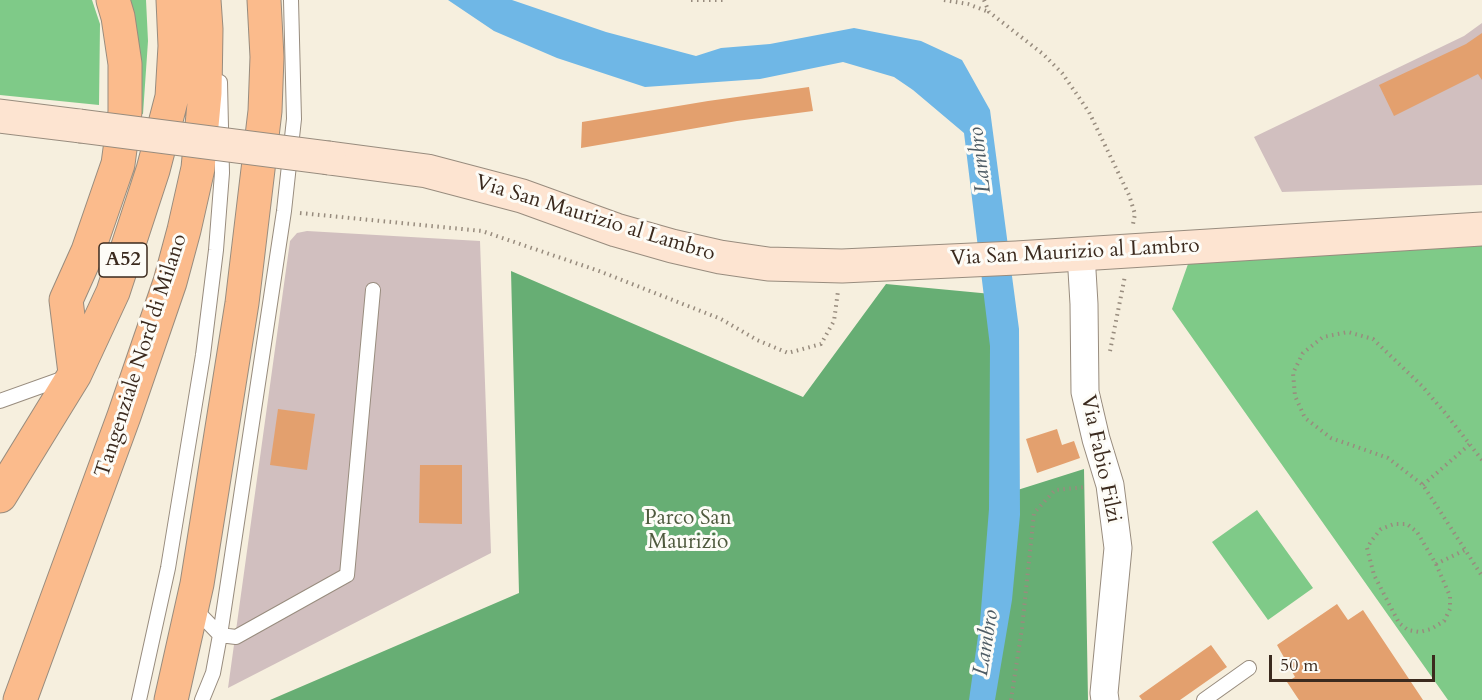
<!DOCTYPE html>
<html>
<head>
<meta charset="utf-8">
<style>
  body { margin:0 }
  #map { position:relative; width:1482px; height:700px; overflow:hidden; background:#f6efde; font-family:Cardo,serif }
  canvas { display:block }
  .scale { position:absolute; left:1269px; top:655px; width:166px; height:27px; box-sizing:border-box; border:3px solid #3b2a1e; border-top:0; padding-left:8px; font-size:18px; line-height:21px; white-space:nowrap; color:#3b2a1e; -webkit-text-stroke:4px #fdfcf7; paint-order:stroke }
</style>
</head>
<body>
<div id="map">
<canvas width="1482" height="700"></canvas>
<div class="scale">50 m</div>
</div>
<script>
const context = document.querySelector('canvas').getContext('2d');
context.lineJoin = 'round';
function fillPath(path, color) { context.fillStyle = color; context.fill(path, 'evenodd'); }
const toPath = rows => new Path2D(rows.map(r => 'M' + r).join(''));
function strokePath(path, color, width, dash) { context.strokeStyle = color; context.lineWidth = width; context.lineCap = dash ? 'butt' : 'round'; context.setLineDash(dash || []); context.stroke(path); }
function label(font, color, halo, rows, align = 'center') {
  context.font = font + ' Cardo,serif'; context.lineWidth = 6; context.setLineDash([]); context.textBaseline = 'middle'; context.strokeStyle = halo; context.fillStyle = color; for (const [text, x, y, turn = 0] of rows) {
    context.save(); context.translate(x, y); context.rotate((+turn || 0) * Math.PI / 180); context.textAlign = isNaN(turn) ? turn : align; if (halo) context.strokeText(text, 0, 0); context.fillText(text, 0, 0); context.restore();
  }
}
fillPath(toPath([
  [1482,23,1482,185,1282,192,1254,137,1464,36],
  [307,231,480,241,491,553,228,688,290,241,297,233]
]), '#d1bfbf');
fillPath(toPath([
  [0,0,92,0,100,24,99,105,0,95],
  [127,0,146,0,148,41,143,114,131,112],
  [1482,241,1482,700,1448,700,1172,309,1193,250],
  [1257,510,1313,588,1268,620,1212,542]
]), '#7fca88');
fillPath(toPath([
  [511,271,803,397,886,284,1002,295,1008,493,1084,469,1088,700,270,700,519,593]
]), '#67ae74');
fillPath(toPath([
  [448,0,512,0,606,32,696,56,721,48,770,44,854,28,921,41,962,60,990,110,1019,329,1020,515,1012,600,995,700,969,700,980,622,989,509,990,346,964,133,913,90,894,77,843,62,760,79,645,87,557,58,494,31]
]), '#6fb7e6');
fillPath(toPath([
  [1482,33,1482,80,1478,74,1394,116,1379,85,1466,44],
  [809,87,813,111,737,121,581,148,582,122,708,101],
  [278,409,315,414,307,470,270,465],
  [1057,429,1062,445,1074,441,1080,458,1037,473,1026,439],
  [420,465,462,465,462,524,419,523],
  [1337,604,1348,620,1363,610,1423,700,1299,700,1287,682,1295,677,1277,645],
  [1211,645,1227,667,1180,700,1142,700,1139,696]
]), '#e3a06e');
const lane = toPath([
  [0,401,67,377],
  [193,607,220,635,236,637,347,575,373,290],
  [139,700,168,568,203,355,216,250,222,173,220,82],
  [202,700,213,673,220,635,284,211,294,119,291,0],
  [1204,700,1249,668]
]);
const street = toPath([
  [1081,254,1084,304,1085,392,1096,439,1110,485,1118,548,1104,693,1105,700]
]);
const secondary = toPath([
  [0,116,80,126],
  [329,158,427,171,522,196,616,230,672,246,720,257,768,264,842,266,1016,258,1482,229]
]);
const highway = toPath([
  [75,373,66,300,88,251,118,164,125,112,125,64,118,17,113,0],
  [0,496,75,374,113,292,153,170,172,97,175,46,173,0],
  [20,700,124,416,170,282,184,230,198,168,205,93,206,29,204,0],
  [171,700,197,584,242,303,265,111,267,57,264,0]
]);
strokePath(lane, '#988c7e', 16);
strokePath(street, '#988c7e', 29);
strokePath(secondary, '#988c7e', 35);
strokePath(highway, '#988c7e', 35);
strokePath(toPath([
  [691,0,727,0],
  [944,0,968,4,989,12],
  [984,0,989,12,1043,54,1062,73,1089,112,1129,195,1135,214,1133,224],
  [300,213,482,231,599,271,721,319,757,340,788,353,821,344,834,321,838,291],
  [1110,351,1125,276],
  [1482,460,1446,414,1422,386,1373,339,1348,332,1323,337,1303,353,1293,373,1295,396,1305,418,1331,438,1388,458,1423,485,1482,576],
  [1423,485,1470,444],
  [1436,564,1450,596,1450,609,1444,621,1431,629,1420,632,1408,630,1399,623,1374,575,1367,548,1372,540,1381,529,1394,524,1407,524,1417,532,1436,564,1465,550],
  [1011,700,1022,628,1034,513,1055,490,1086,487]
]), '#988c7e', 4, [1.5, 4.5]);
strokePath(lane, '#fff', 14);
strokePath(street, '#fff', 27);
strokePath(secondary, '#fde4d1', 33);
strokePath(highway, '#fbbb8c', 33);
const secondaryBridge = toPath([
  [80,126,329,158]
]);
strokePath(secondaryBridge, '#988c7e', 35, []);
strokePath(secondaryBridge, '#fde4d1', 33);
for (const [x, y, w] of [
  [123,260,48]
]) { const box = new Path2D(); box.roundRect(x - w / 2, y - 17, w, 34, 4.5); context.fillStyle = '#fdfcf7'; context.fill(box); strokePath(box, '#3b2a1e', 1.5); }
label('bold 20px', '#3b2a1e', null, [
  ["A52",123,260]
]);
label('21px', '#3b2a1e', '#fdfcf7', [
  ["Via San Maurizio al Lambro",595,219,17],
  ["Via San Maurizio al Lambro",1075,253,-3],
  ["Tangenziale Nord di Milano",142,356,-72],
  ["Via Fabio Filzi",1100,459,78]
]);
label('21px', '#4f5a3e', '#fdfcf7', [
  ["Parco San",688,519],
  ["Maurizio",688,543]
]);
label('italic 22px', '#4d5b64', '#fdfcf7', [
  ["Lambro",981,160,-97],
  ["Lambro",987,643,-81]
]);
</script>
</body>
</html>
